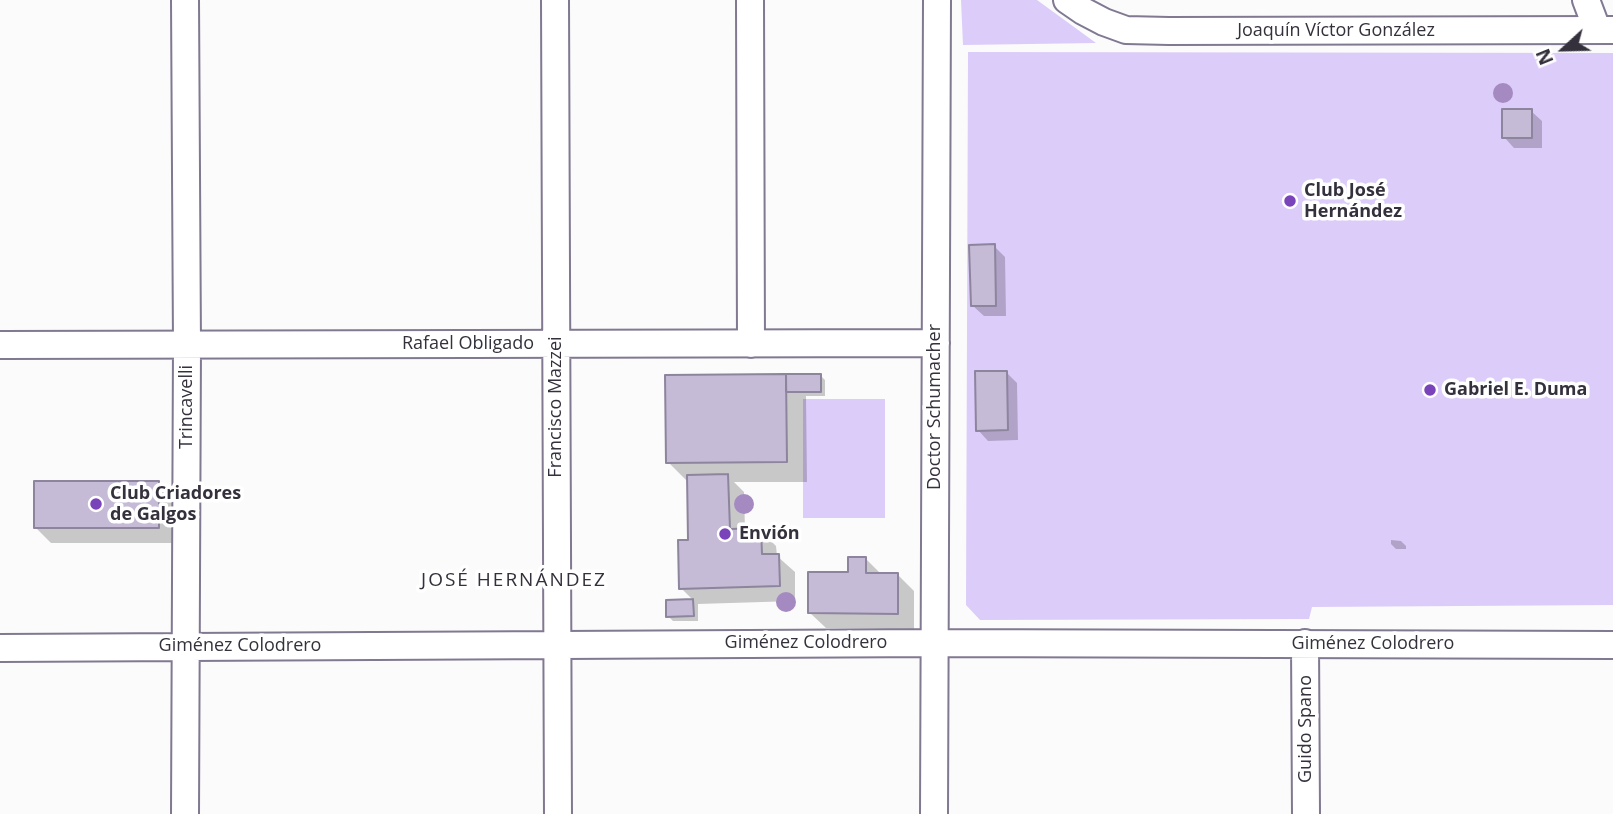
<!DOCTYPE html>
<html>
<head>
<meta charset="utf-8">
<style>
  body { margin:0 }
  #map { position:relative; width:1613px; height:814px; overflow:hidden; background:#fbfbfb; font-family:"Open Sans",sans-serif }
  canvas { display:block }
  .north { position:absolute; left:1529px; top:14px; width:70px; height:70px; -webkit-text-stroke:5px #fff; paint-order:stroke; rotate:248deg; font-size:19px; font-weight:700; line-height:28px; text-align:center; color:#35313c }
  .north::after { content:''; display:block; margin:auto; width:24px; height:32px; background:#35313c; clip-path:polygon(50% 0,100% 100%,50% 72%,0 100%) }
</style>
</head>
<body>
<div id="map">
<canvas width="1613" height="814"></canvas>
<div class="north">N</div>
</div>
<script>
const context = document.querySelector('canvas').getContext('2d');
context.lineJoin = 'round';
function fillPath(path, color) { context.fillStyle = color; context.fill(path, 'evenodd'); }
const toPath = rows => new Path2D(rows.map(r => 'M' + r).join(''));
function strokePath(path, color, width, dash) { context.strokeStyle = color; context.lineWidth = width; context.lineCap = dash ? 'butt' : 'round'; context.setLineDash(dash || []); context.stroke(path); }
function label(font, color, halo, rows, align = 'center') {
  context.font = font + ' "Open Sans",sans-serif'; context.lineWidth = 7; context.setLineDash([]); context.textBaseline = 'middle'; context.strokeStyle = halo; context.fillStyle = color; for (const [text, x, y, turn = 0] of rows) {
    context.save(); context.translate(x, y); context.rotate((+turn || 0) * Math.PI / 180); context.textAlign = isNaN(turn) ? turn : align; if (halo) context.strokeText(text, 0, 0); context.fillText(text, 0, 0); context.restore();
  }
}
fillPath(toPath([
  [961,0,1037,0,1096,43,963,45],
  [968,52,1613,53,1613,605,1312,607,1309,619,980,620,966,605],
  [803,399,885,399,885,518,803,518]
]), '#dcccf9');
fillPath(toPath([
  [1531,111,1542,121,1542,148,1514,148,1504,137],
  [994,246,1005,257,1006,316,984,316,973,306],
  [1006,372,1017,383,1018,440,988,441,978,430],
  [820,375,825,380,825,396,806,396,807,482,734,482,744,492,745,530,760,530,776,546,777,556,795,572,795,601,698,604,698,621,673,621,668,616,668,601,694,601,681,588,690,541,689,483,668,462,667,377],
  [158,482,174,499,174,543,51,543,35,527],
  [1391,540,1401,541,1406,546,1406,549,1396,549,1391,544],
  [866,559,882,575,898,575,914,591,914,629,826,628,809,612]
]), '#0003');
const building = toPath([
  [1502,109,1532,109,1532,138,1502,138,1502,109],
  [995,244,996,306,971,306,969,245,995,244],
  [975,371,1007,371,1008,430,976,431,975,371],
  [786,374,787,462,666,463,665,375,786,374],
  [786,374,821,374,821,392,786,392,786,374],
  [728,474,730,529,761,528,762,554,779,554,780,586,679,589,678,540,688,540,687,475,728,474],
  [34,481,159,481,159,528,34,528,34,481],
  [848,557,866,557,866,573,898,573,898,614,808,613,808,572,848,572,848,557],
  [693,599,694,616,666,617,666,600,693,599]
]);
fillPath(building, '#c5bbd6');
strokePath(building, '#8d849d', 2);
const street = toPath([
  [185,0,187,345,185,814],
  [555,0,558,814],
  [750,0,751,344],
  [1067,0,1083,11,1104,22,1126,30,1169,31,1613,30],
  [1586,0,1597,29],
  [0,345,936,343],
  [1305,643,1306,814],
  [0,648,935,643,1613,645],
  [934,814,937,0]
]);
strokePath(street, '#817891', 30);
strokePath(street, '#fff', 26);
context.fillStyle = '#a48ac1';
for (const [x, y] of [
  [1503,93],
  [744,504],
  [786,602]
]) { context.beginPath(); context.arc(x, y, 10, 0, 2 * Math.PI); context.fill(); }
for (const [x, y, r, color] of [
  [1290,201,7,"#7943ba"],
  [1430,390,7,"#7943ba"],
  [96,504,7,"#7943ba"],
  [725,534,7,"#7943ba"]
]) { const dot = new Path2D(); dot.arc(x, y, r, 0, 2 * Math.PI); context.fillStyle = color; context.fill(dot); strokePath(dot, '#fff', 2.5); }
label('18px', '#35313c', '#fff', [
  ["Joaquín Víctor González",1336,31],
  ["Rafael Obligado",468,344],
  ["Trincavelli",187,407,-90],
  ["Francisco Mazzei",556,407,-90],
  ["Doctor Schumacher",935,407,-90],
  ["Giménez Colodrero",806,643],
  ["Giménez Colodrero",1373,644],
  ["Giménez Colodrero",240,646],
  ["Guido Spano",1306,729,-90]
]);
label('bold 18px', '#35313c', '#fff', [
  ["Club José",1304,191],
  ["Hernández",1304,212],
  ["Gabriel E. Duma",1444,390],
  ["Club Criadores",110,494],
  ["de Galgos",110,515],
  ["Envión",739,534]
], 'left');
context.letterSpacing = '2px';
label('19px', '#35313c', '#fff', [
  ["JOSÉ HERNÁNDEZ",514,581]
]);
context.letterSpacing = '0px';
</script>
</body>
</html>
